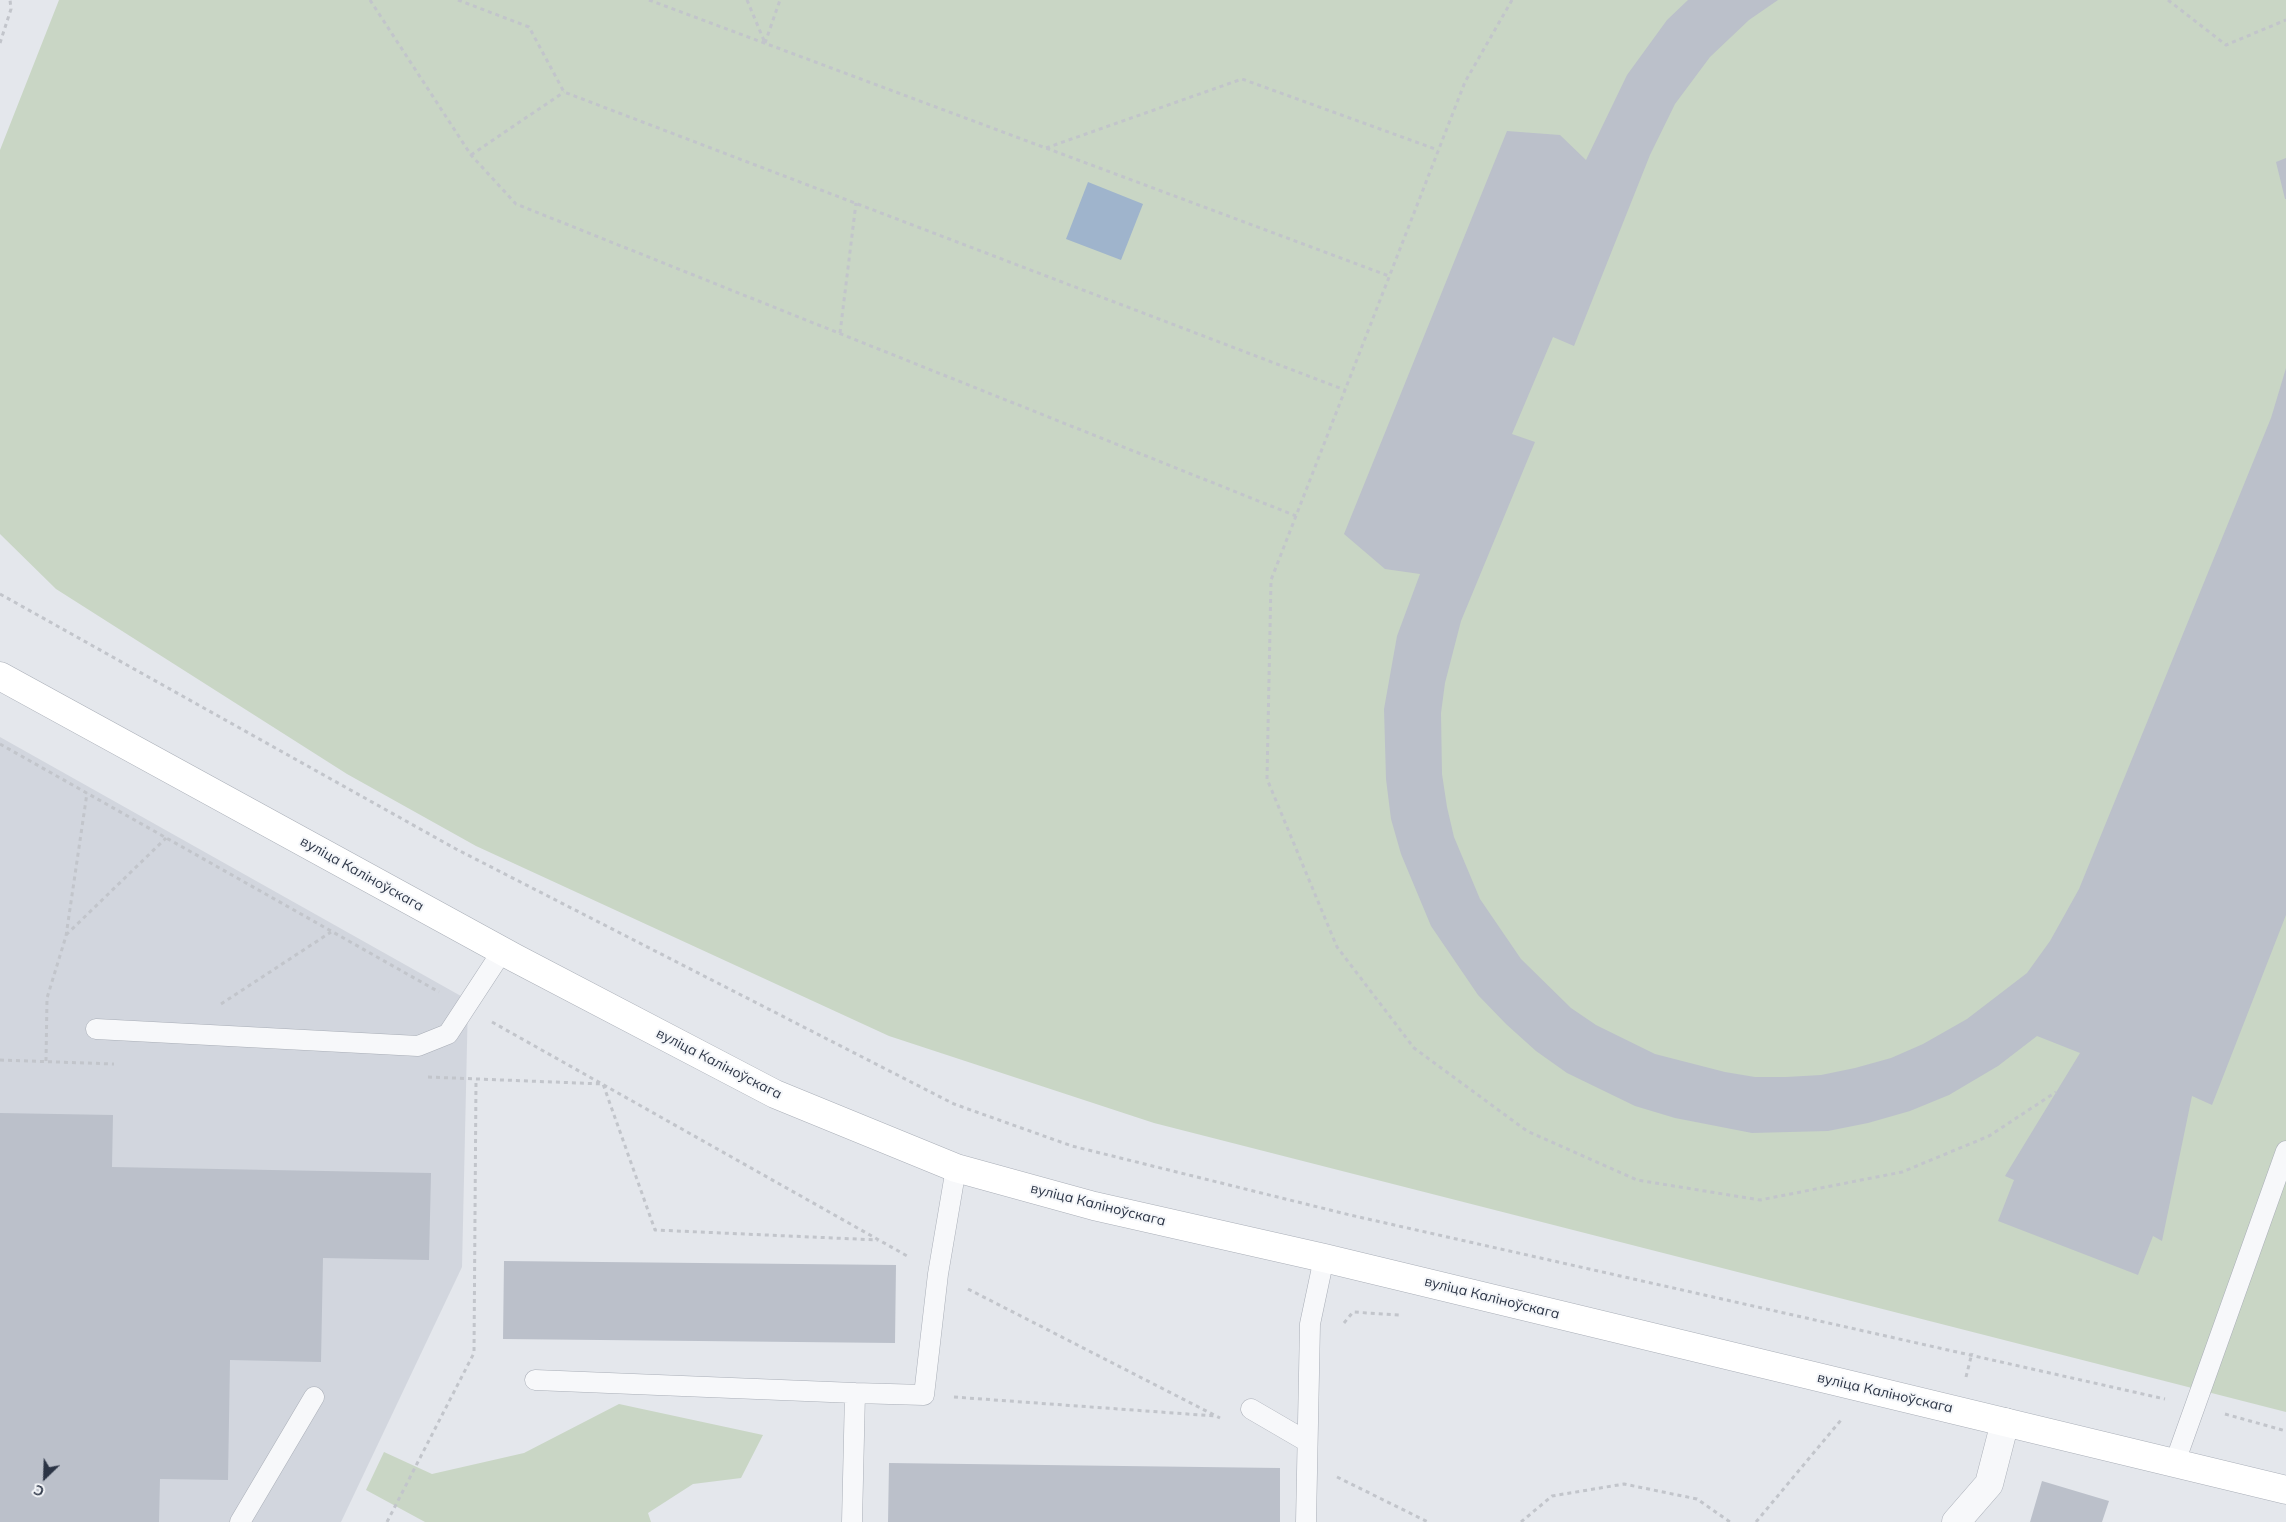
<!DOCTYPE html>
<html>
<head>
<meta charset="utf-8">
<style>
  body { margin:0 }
  #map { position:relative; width:2286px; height:1522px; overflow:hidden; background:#e4e7ec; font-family:Mulish,sans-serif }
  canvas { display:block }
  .north { position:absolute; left:20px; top:1452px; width:50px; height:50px; -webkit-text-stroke:4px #f4f6f9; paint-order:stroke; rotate:204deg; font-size:14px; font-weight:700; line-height:20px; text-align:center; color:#2b3445 }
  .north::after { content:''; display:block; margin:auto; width:18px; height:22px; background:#2b3445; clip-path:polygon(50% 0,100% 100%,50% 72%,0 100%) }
</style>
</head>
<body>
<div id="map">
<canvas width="2286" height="1522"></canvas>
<div class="north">С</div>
</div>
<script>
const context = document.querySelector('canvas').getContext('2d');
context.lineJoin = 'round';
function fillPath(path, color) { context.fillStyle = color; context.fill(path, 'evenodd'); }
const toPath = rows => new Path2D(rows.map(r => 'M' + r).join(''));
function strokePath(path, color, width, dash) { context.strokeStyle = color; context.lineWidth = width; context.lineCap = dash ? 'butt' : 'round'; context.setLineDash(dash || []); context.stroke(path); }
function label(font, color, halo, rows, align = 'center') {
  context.font = font + ' Mulish,sans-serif'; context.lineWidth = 4; context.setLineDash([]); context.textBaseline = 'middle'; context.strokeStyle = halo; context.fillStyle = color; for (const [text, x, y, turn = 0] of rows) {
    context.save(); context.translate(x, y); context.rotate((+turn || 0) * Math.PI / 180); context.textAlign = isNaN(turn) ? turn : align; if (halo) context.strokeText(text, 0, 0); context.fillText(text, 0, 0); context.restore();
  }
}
fillPath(toPath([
  [0,737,468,1000,462,1267,341,1522,0,1522]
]), '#d2d6de');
fillPath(toPath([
  [59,0,2286,0,2286,1412,1154,1123,889,1036,476,846,347,774,56,589,0,534,0,150],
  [619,1404,763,1435,741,1478,693,1484,648,1513,651,1522,425,1522,366,1490,384,1452,432,1474,524,1453]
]), '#c9d6c5');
fillPath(toPath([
  [1088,182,1143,204,1121,260,1066,239]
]), '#9fb4cc');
fillPath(toPath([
  [1688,0,1778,0,1749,20,1710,57,1675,104,1650,155,1574,346,1553,337,1512,434,1535,442,1461,621,1445,683,1441,713,1442,774,1447,807,1454,837,1480,899,1521,959,1571,1008,1596,1025,1655,1054,1725,1072,1755,1077,1786,1077,1821,1075,1855,1068,1891,1058,1923,1044,1967,1019,2027,973,2050,941,2079,889,2271,418,2286,368,2286,915,2212,1105,2192,1096,2162,1241,2153,1236,2138,1275,1998,1221,2014,1180,2005,1176,2080,1053,2037,1036,1998,1066,1949,1095,1910,1111,1868,1123,1828,1131,1752,1133,1675,1118,1635,1106,1567,1073,1536,1051,1506,1024,1478,995,1431,926,1401,854,1391,819,1386,779,1384,709,1397,636,1420,574,1385,569,1344,534,1507,131,1560,135,1586,160,1627,75,1667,20],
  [2286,158,2286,199,2285,199,2276,162],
  [0,1113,113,1115,112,1167,431,1173,429,1260,323,1258,321,1362,230,1360,228,1480,160,1479,159,1522,0,1522],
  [504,1261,896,1265,895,1343,503,1339],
  [889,1463,1280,1468,1280,1522,888,1522],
  [2042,1481,2109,1501,2102,1522,2030,1522]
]), '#bbc0ca');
const lane = toPath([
  [96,1029,418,1046,448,1034,503,950],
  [535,1380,855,1393],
  [1251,1409,1306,1441],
  [2174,1465,2286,1151],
  [240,1522,314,1397],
  [852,1522,855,1393,924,1395,938,1274,956,1168],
  [1306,1522,1310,1324,1324,1258]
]);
const street = toPath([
  [1956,1522,1989,1484,2005,1422]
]);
const secondary = toPath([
  [0,676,515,958,775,1094,956,1168,1094,1206,1324,1258,2286,1490]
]);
strokePath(lane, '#a9aeb7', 21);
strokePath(street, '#a9aeb7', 29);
strokePath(secondary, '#a9aeb7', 29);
strokePath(toPath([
  [370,0,471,155,516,204,1296,516],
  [458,0,529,27,564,92,1345,390],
  [649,0,1389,276],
  [747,0,765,43],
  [1512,0,1465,82,1271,580,1267,779,1337,947,1414,1048,1527,1131,1637,1180,1760,1200,1902,1172,1989,1136,2056,1092],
  [2168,0,2226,45,2286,20],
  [0,43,11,9,10,0],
  [765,43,780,0],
  [1046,148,1242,79,1438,150],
  [471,155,564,92],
  [840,333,856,203],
  [0,594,456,849,954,1104,1072,1146,1350,1215,2165,1399],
  [0,744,439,992],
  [66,935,166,838],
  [221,1004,331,932],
  [492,1022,909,1257],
  [0,1060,114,1064],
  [46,1061,47,998,66,936,87,793],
  [428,1077,603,1084,655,1230,878,1240],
  [968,1289,1220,1418],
  [1344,1323,1353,1312,1400,1315],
  [1966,1377,1972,1353],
  [954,1397,1215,1416],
  [2225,1414,2286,1431],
  [1337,1477,1428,1522],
  [387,1522,474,1353,476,1079],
  [1521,1522,1552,1496,1624,1484,1697,1499,1730,1522],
  [1756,1522,1841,1420]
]), '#c2c5cb', 3, [4, 4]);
strokePath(lane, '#f7f8fa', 20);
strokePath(street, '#f7f8fa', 28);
strokePath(secondary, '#fff', 28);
label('14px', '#2b3445', '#f4f6f9', [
  ["вуліца Каліноўскага",362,874,29],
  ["вуліца Каліноўскага",719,1064,27],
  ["вуліца Каліноўскага",1098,1205,14],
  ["вуліца Каліноўскага",1492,1298,14],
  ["вуліца Каліноўскага",1885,1393,13]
]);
</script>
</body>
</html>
